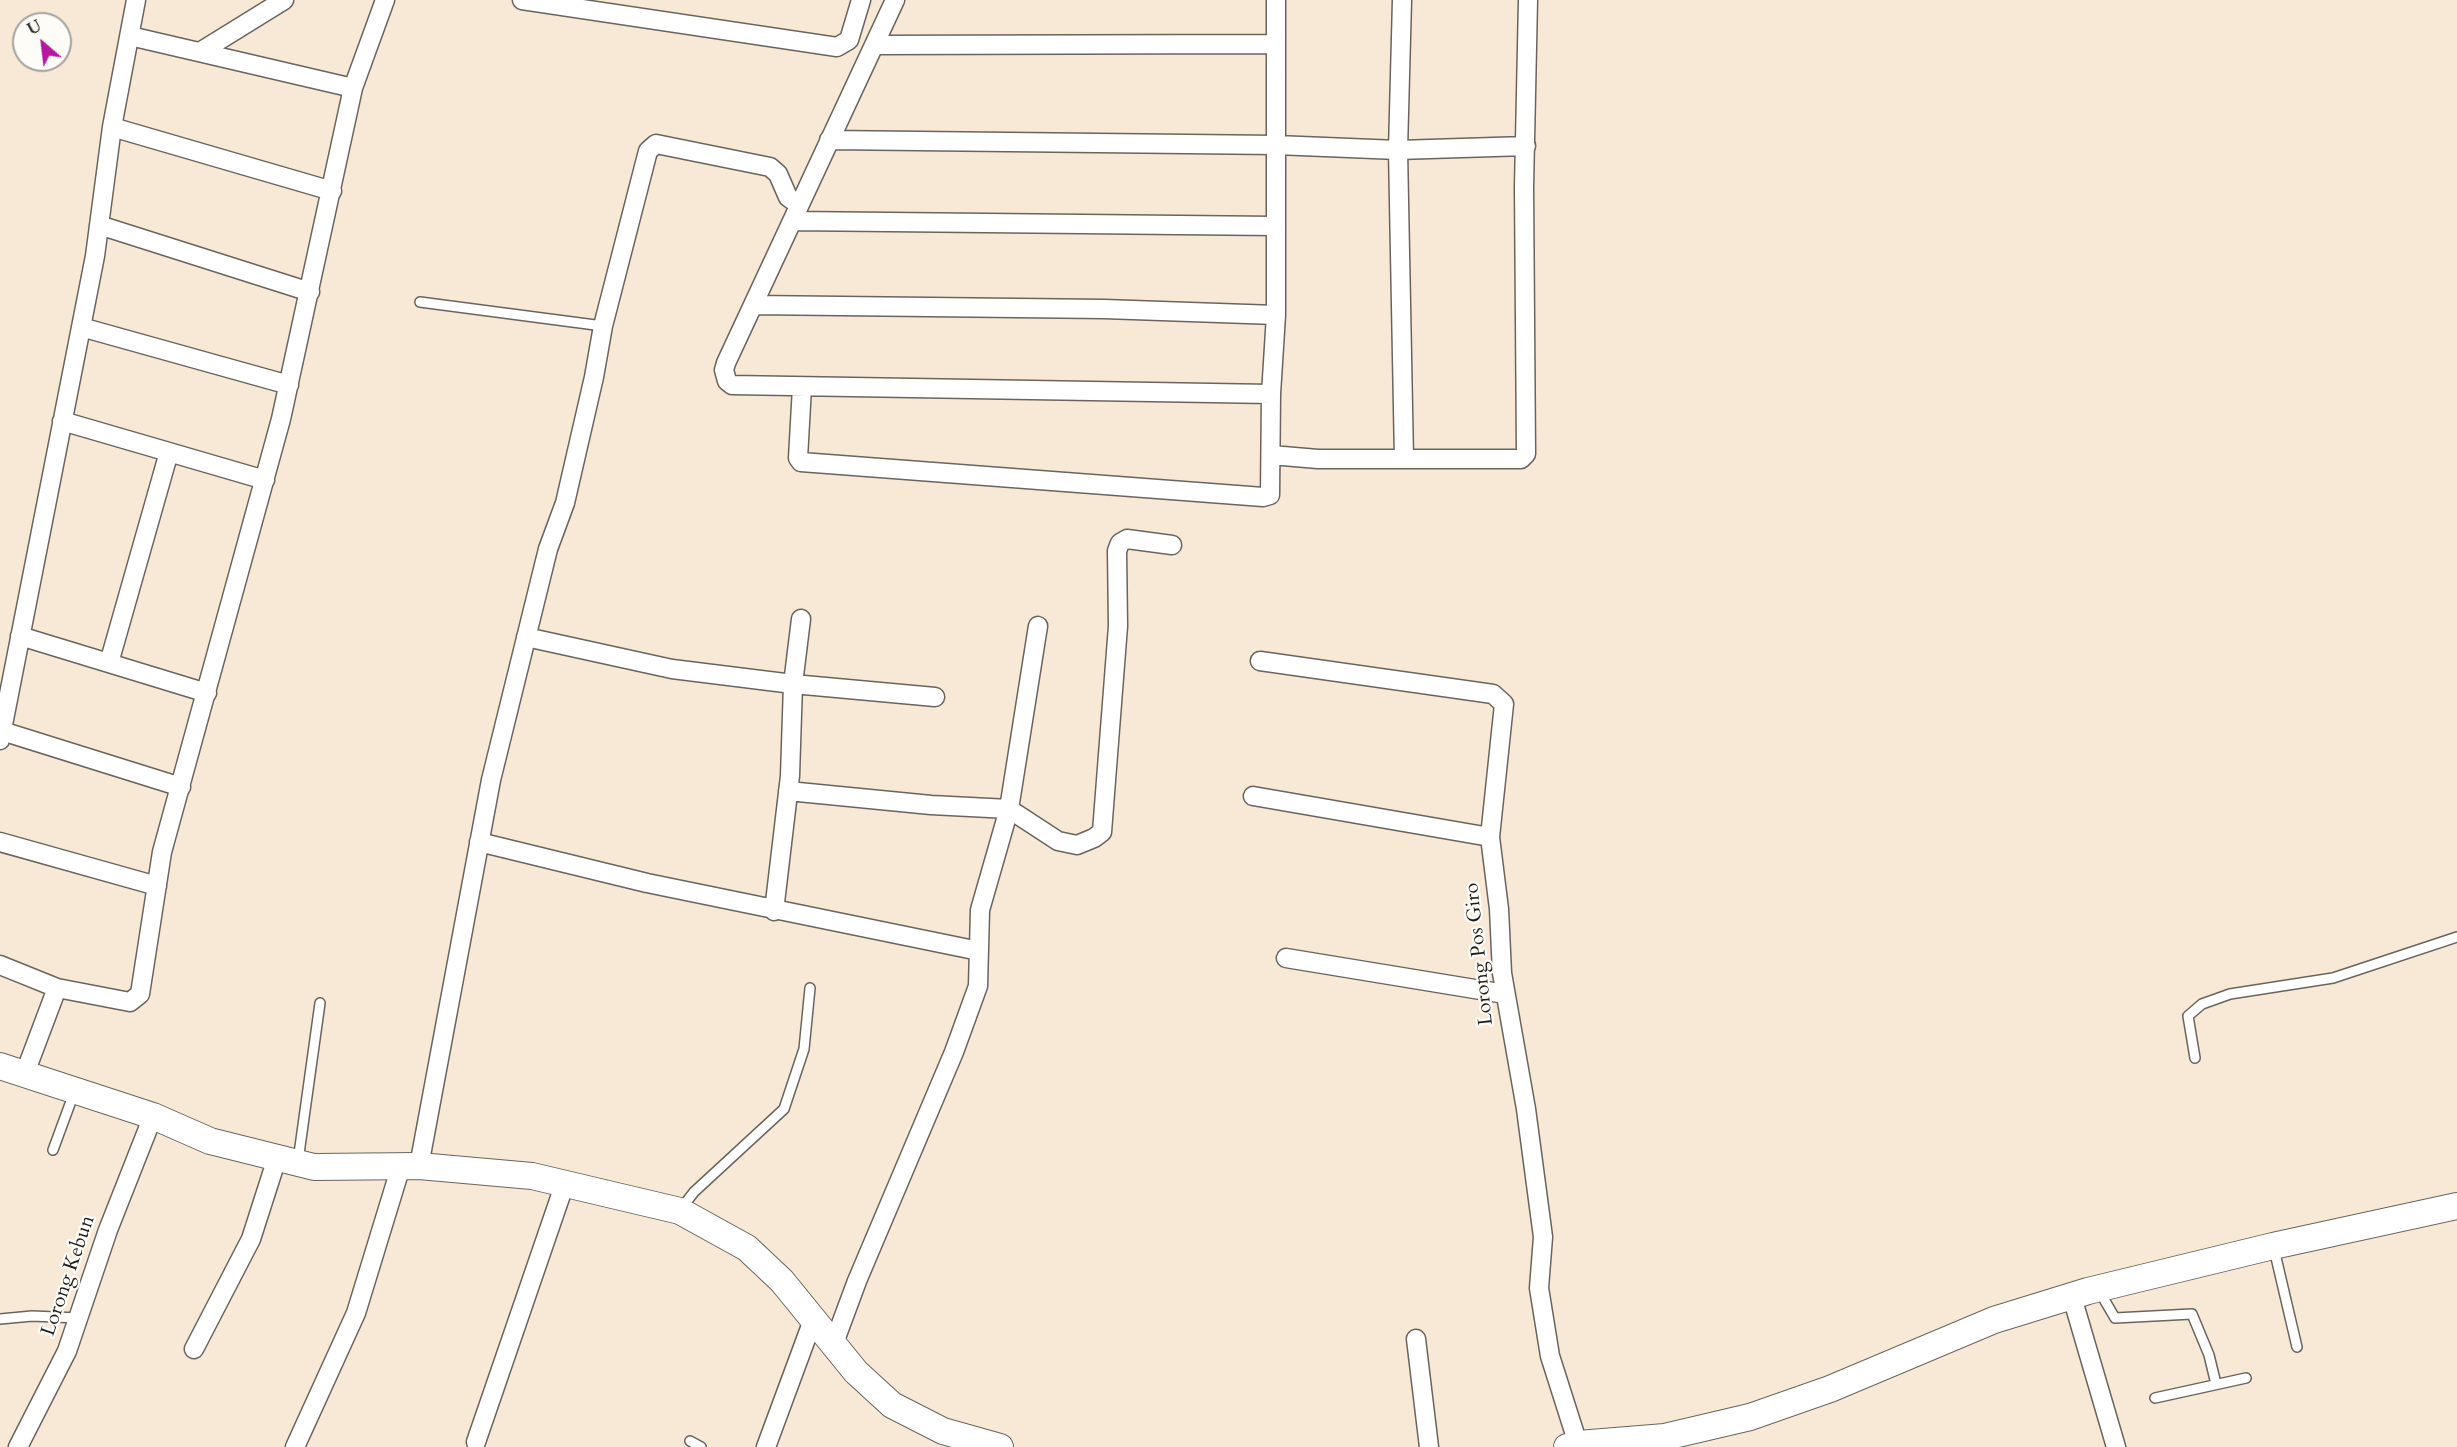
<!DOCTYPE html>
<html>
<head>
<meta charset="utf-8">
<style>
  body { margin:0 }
  #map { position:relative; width:2457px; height:1447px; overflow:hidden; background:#f8e9d7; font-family:Cardo,serif }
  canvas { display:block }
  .north { position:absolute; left:12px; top:12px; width:60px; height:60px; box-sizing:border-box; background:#fdfcf7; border:2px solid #a3a29f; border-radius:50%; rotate:332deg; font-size:16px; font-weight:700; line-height:24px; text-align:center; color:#1c1c1c }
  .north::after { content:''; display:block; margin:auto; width:21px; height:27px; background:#b5179e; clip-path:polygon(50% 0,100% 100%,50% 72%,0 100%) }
</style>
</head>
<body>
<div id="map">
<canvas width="2457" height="1447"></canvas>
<div class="north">U</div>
</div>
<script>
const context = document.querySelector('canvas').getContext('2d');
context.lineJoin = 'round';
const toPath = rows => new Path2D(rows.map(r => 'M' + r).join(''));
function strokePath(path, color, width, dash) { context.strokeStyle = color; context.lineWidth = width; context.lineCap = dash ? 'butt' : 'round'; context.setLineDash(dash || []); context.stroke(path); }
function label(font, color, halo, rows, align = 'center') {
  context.font = font + ' Cardo,serif'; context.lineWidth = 4.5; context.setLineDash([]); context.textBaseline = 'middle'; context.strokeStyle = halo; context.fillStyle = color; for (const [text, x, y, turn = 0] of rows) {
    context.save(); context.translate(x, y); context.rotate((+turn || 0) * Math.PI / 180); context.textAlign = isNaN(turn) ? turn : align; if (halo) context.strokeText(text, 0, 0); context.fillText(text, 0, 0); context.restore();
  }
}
const lane = toPath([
  [420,302,603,326],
  [2195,1058,2188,1016,2202,1004,2230,994,2333,978,2457,937],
  [53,1150,74,1093],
  [298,1161,320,1003],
  [681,1209,694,1192,784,1109,804,1049,810,988],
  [2274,1249,2297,1347],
  [2098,1289,2115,1318,2192,1314,2209,1355,2216,1384],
  [0,1319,32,1316,79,1318],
  [2155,1398,2246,1378],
  [690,1441,701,1447]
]);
const street = toPath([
  [522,0,837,47,849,40,861,0],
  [895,0,726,363,724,370,727,381,732,385,1271,394],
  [1402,0,1398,150,1404,459],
  [130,36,353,88],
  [875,45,1276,44],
  [200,52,284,0],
  [112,127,332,191],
  [829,140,1276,145,1398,150,1526,146],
  [792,221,1275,226],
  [99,225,310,292],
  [753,305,1104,309,1276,315],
  [81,327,289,385],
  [802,387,798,458,801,462,1263,497,1270,495,1271,394,1276,315,1276,0],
  [62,421,265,480],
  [1271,455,1318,459,1521,459,1526,454,1524,187,1528,0],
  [20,636,207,693],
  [526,637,672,669,793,684,935,697],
  [1260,661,1493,694,1504,704,1490,837,1499,909,1502,973,1526,1109,1543,1237,1539,1288,1550,1356,1578,1444],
  [109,663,169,452],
  [2,731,181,787],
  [0,740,95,256,112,127,136,0],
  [788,791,931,805,1009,809,1058,841,1077,845,1094,838,1102,832,1118,626,1117,551,1120,543,1127,539,1172,545],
  [1253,796,1490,837],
  [0,842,157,886],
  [479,842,647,883,979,951],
  [774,911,790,776,793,684,801,619],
  [1286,958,1505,994],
  [0,965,57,988,130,1002,140,994,162,852,281,419,353,88,385,0],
  [25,1073,57,988],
  [419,1166,491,780,548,549,565,503,594,377,603,326,648,151,656,144,770,167,778,174,788,197,799,205],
  [2072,1297,2116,1447],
  [1416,1339,1429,1447],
  [834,1343,857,1281,954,1052,978,986,980,910,1009,809,1038,626],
  [194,1349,251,1239,277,1158],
  [476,1442,565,1183],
  [18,1447,67,1351,108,1230,153,1116],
  [295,1447,356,1313,401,1166],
  [766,1447,813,1320]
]);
const secondary = toPath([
  [0,1066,153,1116,210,1141,314,1167,419,1166,532,1176,680,1211,747,1248,782,1281,856,1372,892,1405,943,1431,1000,1447],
  [1567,1447,1578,1444,1665,1437,1750,1417,1830,1389,1994,1320,2088,1291,2273,1246,2457,1206]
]);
strokePath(lane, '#69645d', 12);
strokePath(street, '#69645d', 21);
strokePath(secondary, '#69645d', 28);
strokePath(lane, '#fff', 9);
strokePath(street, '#fff', 18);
strokePath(secondary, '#fff', 26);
label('20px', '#1c1c1c', '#fdfcf7', [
  ["Lorong Pos Giro",1480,954,-96],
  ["Lorong Kebun",69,1276,-71]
]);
</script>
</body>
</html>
